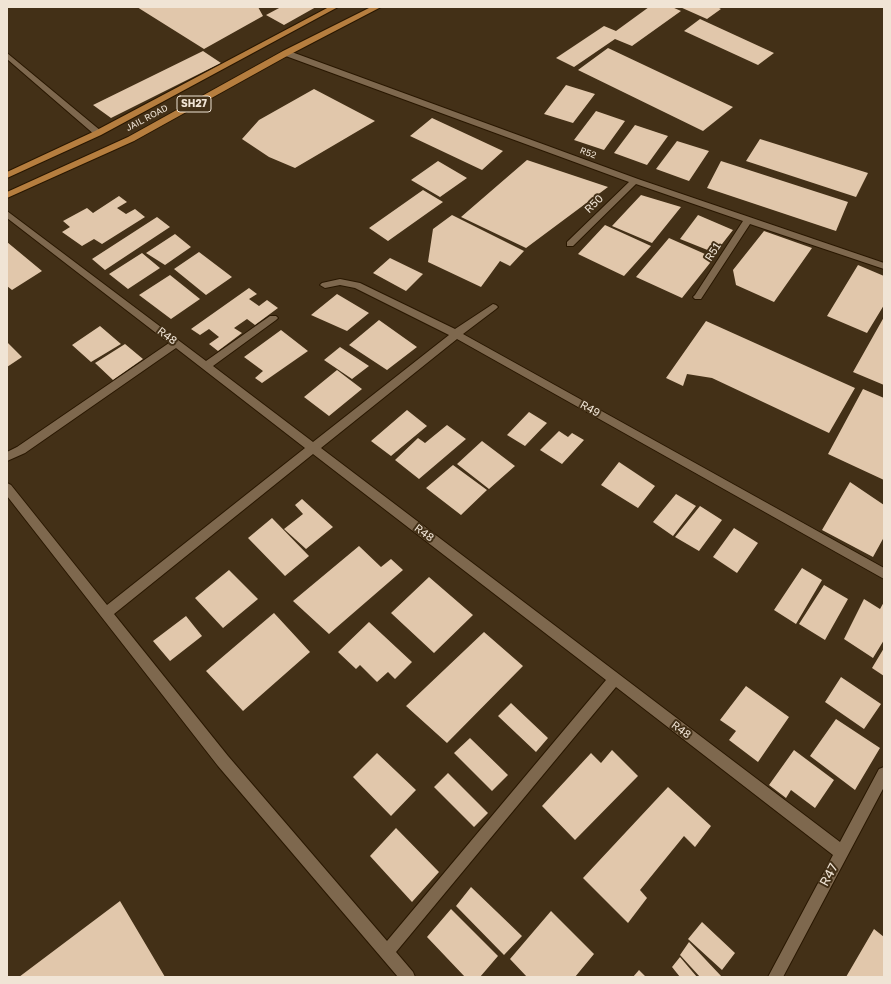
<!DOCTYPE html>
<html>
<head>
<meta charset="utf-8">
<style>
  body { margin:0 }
  #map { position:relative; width:891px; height:984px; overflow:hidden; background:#433017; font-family:"Golos Text",sans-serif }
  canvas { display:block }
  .frame { position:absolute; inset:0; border:8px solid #f0e4d5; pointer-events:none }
</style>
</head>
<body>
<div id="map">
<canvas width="891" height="984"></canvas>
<div class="frame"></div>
</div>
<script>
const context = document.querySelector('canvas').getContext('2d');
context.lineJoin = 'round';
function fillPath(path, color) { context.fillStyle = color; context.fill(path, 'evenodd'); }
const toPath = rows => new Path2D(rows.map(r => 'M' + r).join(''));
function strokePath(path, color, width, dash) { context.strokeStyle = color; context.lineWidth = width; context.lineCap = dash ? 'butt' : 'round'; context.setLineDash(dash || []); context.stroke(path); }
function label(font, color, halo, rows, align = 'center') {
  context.font = font + ' "Golos Text",sans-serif'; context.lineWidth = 4; context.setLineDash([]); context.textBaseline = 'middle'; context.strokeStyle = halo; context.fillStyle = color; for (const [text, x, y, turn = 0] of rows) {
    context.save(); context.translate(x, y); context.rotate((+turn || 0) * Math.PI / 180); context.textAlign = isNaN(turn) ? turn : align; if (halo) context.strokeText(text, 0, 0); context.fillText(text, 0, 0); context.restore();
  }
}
fillPath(toPath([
  [137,7,258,7,263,16,204,49],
  [281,7,316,7,284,25,266,15],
  [649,7,672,7,681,11,632,46,615,39,574,67,556,58,604,26,616,31],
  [680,7,717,7,721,9,707,19],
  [700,19,774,53,758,65,684,31],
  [608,48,733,107,703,131,578,70],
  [203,51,221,63,111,118,93,105],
  [566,85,595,94,573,123,544,114],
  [314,89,375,121,295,168,269,157,242,139,259,120],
  [596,111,625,121,604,150,574,140],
  [432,118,503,151,482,170,410,136],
  [635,125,668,136,647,165,614,153],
  [760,139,868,173,856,197,746,161],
  [677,141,709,151,689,181,656,169],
  [527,160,608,187,526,248,461,217],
  [438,161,467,178,440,197,411,180],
  [721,161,848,202,836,231,707,188],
  [423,190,443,202,388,241,369,228],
  [641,195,681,207,652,243,612,226],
  [119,196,127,202,117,208,126,214,135,209,145,217,102,244,94,239,82,246,62,232,70,227,63,221,87,208,93,213],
  [452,215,524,251,510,266,500,261,481,287,428,262,433,229],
  [698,215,733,230,715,253,680,239],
  [157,217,170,227,105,270,92,259],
  [605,225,651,246,624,276,578,254],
  [764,231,812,248,774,302,736,285,733,270],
  [175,234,191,247,165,265,146,253],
  [669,238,714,258,682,298,636,277],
  [7,242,42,271,12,290,7,286],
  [199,252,232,277,206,295,174,269],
  [142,253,160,268,128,289,109,274],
  [390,258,423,274,406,291,373,273],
  [858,265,884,276,884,305,867,333,827,316],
  [170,275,200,299,171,319,139,295],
  [249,288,257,294,249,299,259,306,267,300,278,308,255,325,247,319,234,328,242,333,218,351,209,344,219,337,209,329,200,335,191,329],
  [337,294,369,313,347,331,311,315],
  [884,317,884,385,853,372],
  [379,320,417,347,387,370,349,345],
  [706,321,855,388,829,433,712,378,687,374,683,386,666,378],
  [100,326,121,344,91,362,72,345],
  [281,330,308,351,262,383,255,378,263,371,244,357],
  [7,342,22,357,7,367],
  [125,344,143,359,113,380,95,363],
  [340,347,369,366,352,379,324,360],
  [337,370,362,389,329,416,304,397],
  [863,389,884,398,884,480,828,454],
  [407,410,427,426,391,456,371,441],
  [529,412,547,423,525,446,507,435],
  [447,425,466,439,419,479,395,460,418,438,425,443],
  [559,431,568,437,572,433,584,440,562,464,540,450],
  [482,441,515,466,489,489,457,464],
  [619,462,655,486,638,508,601,485],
  [453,465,487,490,461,515,426,488],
  [850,482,884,505,884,537,873,557,822,530],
  [676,494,696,506,673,536,653,522],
  [302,499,333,527,306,549,284,529,303,514,295,505],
  [700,506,722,520,699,551,675,537],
  [272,518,309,556,285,576,248,538],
  [734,528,758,543,737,573,713,557],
  [359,546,381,567,391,559,403,570,329,634,293,601],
  [802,568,822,580,796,624,774,610],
  [229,570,258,599,223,628,195,598],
  [429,577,473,615,434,653,391,613],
  [824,585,848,599,825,640,799,624],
  [864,599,880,609,884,602,884,640,873,658,844,639],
  [274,613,310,652,243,711,206,671],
  [186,616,202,636,170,661,153,641],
  [369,622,412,662,395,679,388,672,377,682,360,665,356,669,338,652],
  [484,632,523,666,447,743,406,706],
  [884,648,884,676,872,668],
  [841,677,881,704,864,729,825,702],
  [746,686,789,717,758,762,729,740,736,731,720,720],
  [511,703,548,738,536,752,498,716],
  [836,719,880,748,855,790,810,756],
  [470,738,508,775,492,791,454,753],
  [612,750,638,776,575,840,542,806,591,753,601,763],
  [794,750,834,780,815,808,791,790,786,798,769,785],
  [377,753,416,790,391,816,353,777],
  [448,773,488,813,474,827,434,787],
  [668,787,711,826,695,847,684,836,640,890,647,898,628,923,583,878],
  [396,828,439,872,412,902,370,856],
  [471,887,522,936,504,955,456,906],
  [120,901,165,977,19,977],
  [451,909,498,956,480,977,465,977,427,937],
  [551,911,594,954,575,977,527,977,510,959],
  [702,922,735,953,722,970,688,939],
  [874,929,884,937,884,977,846,977],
  [689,942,722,977,700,977,680,955],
  [680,957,697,977,680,977,672,967],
  [639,970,646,977,633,977]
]), '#e1c7ab');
const minor = toPath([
  [283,51,289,51,638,179,884,263,884,269,750,224,701,299,695,299,693,297,695,295,743,221,636,184,573,246,567,246,567,242,629,182,283,55,283,51],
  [7,53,101,131,101,135,95,135,7,59,7,53],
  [7,211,206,361,270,316,276,316,278,318,276,320,213,366,313,442,449,335,355,288,340,285,325,288,320,285,322,283,340,279,360,283,455,329,493,304,496,305,498,307,496,309,463,334,884,568,884,579,457,339,321,448,840,842,879,769,884,767,884,787,783,977,768,977,833,855,616,687,396,952,413,972,415,977,398,977,218,766,7,496,7,483,11,485,107,605,305,448,176,348,25,453,7,461,7,452,17,447,169,343,7,218,7,211],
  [313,454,606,680,387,941,228,756,114,614,313,454]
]);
const primary = toPath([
  [329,7,338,7,101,135,7,178,7,172,95,131,329,7],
  [371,7,381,7,289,55,134,141,7,198,7,192,128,137,283,51,371,7]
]);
strokePath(minor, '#291700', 2);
strokePath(primary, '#291700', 2);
fillPath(minor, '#7e684e');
fillPath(primary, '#b67e3f');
label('9px', '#f0e4d5', '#433017', [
  ["JAIL ROAD",147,118,-28],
  ["R52",588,153,20]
]);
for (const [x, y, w] of [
  [194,104,34]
]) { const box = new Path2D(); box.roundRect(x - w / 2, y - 8, w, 16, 3); context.fillStyle = '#433017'; context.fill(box); strokePath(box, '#f0e4d5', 1); }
label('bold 10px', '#f0e4d5', null, [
  ["SH27",194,104]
]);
label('11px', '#f0e4d5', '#433017', [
  ["R50",594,204,-44],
  ["R51",713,252,-57],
  ["R48",167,336,37],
  ["R49",590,409,29],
  ["R48",424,533,37],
  ["R48",681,730,37]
]);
label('13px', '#f0e4d5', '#433017', [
  ["R47",829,875,-62]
]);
</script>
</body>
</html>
